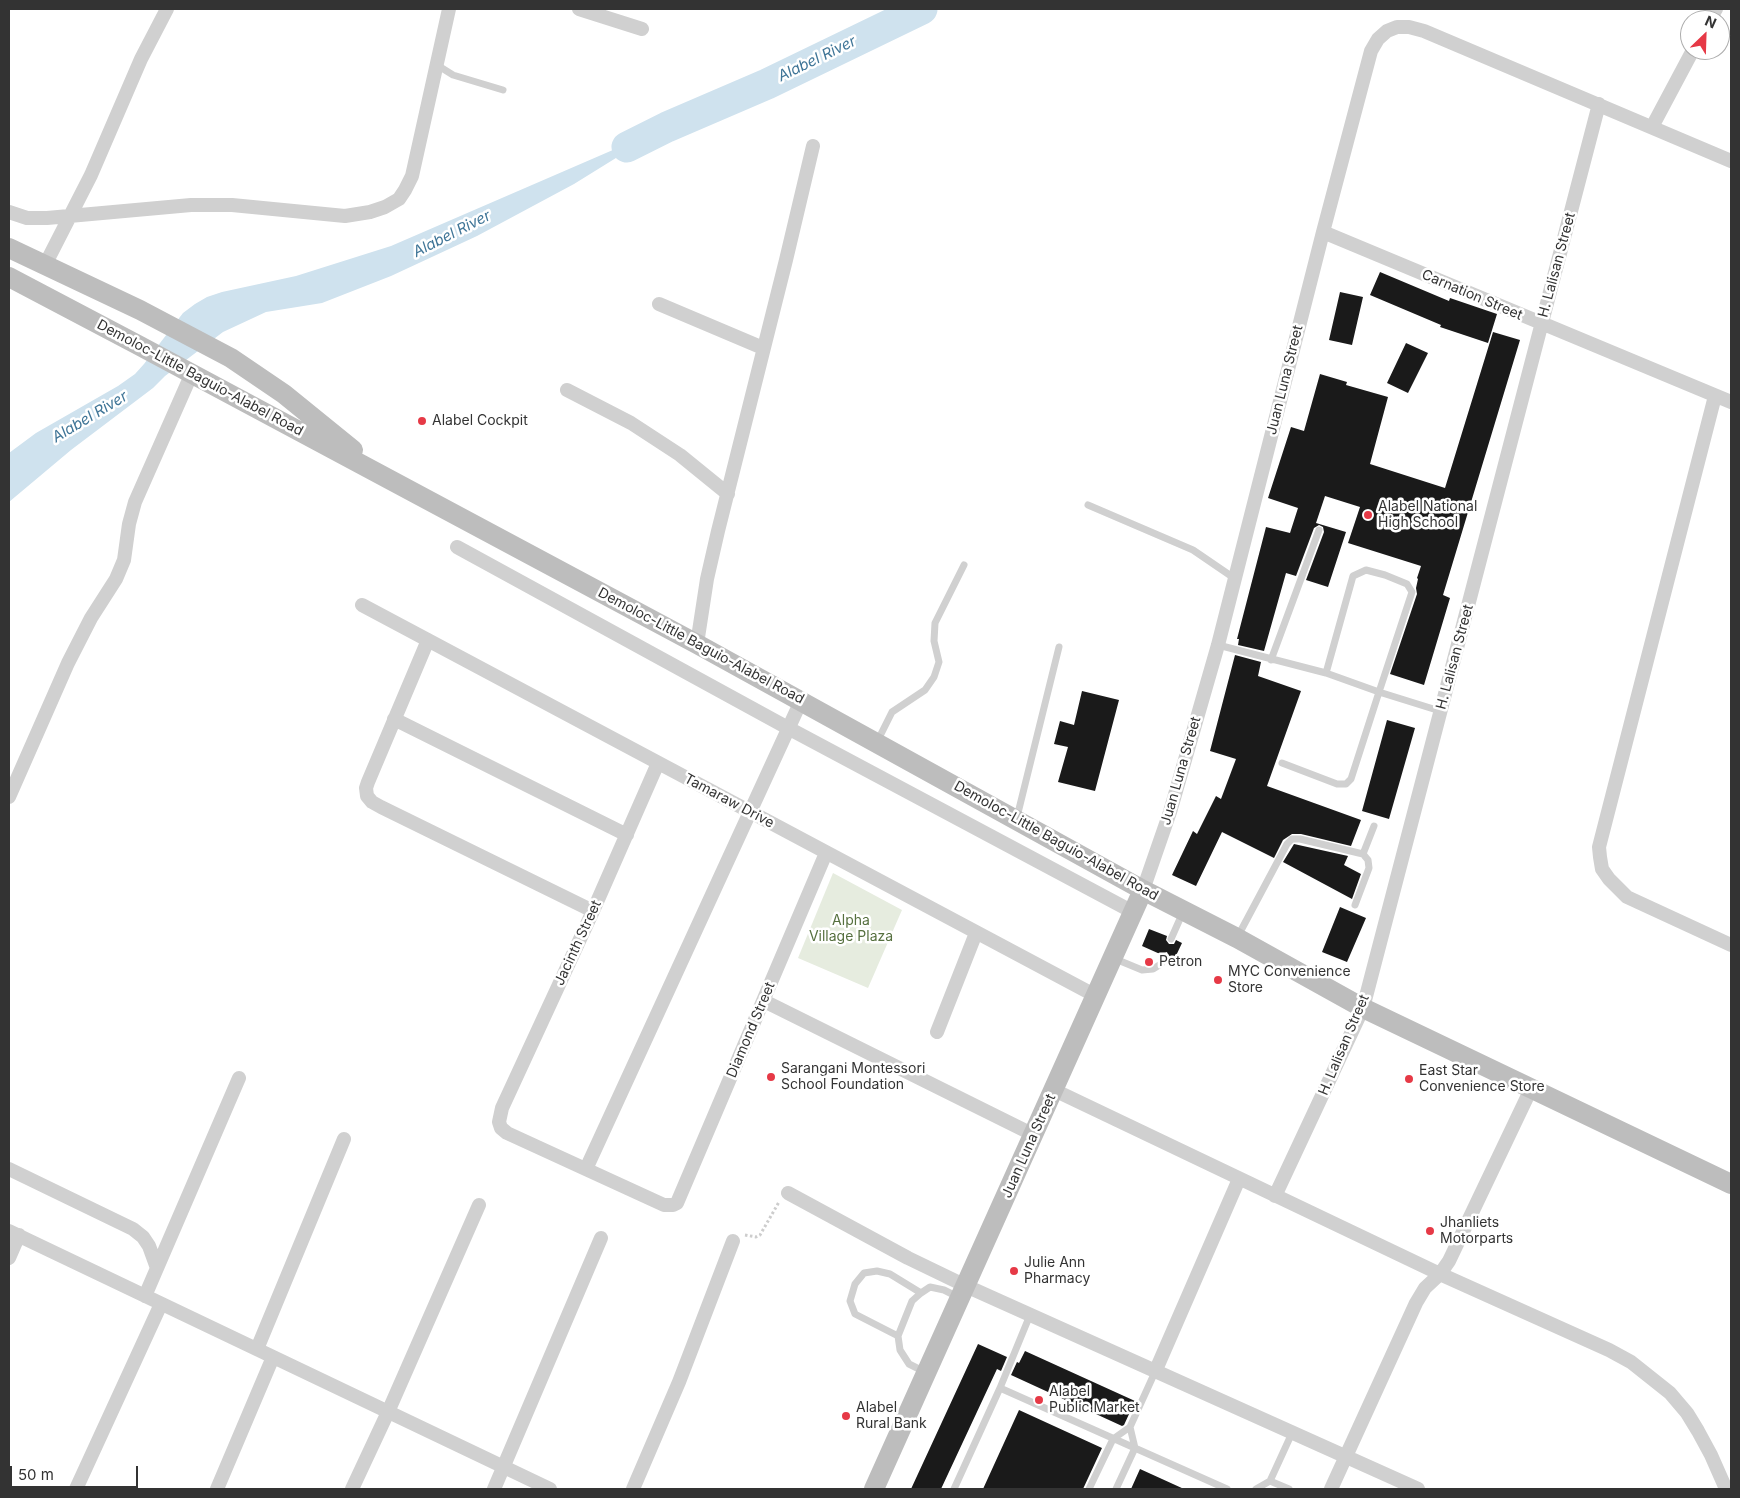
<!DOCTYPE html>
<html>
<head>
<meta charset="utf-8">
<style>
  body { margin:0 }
  #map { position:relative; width:1740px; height:1498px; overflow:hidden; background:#fff; font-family:Inter,sans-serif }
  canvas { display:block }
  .frame { position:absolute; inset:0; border:10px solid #333; pointer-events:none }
  .north { position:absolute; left:1680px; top:10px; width:50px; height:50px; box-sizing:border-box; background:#fff; border:1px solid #adadad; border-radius:50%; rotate:24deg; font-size:14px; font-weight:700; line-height:20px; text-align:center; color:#333 }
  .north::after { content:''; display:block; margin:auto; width:18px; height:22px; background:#e63946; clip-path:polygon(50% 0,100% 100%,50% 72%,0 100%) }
  .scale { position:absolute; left:10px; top:1466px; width:128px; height:22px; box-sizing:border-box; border:2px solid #333; border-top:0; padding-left:6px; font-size:15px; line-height:18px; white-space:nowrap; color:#333; -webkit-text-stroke:4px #fff; paint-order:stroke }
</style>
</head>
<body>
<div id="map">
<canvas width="1740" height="1498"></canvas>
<div class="frame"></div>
<div class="north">N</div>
<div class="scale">50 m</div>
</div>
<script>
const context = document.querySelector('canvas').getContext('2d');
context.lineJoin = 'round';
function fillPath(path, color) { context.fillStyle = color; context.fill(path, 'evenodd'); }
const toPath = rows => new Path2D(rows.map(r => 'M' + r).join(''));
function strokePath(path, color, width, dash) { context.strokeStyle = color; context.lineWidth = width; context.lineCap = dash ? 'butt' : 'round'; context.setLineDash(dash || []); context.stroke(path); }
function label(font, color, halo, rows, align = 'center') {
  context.font = font + ' Inter,sans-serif'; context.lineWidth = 5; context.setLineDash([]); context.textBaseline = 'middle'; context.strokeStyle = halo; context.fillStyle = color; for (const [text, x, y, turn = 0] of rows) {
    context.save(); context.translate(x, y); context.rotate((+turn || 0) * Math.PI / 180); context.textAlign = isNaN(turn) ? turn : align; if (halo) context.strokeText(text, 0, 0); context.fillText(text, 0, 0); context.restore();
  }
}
fillPath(toPath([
  [833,873,902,910,868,988,798,958]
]), '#e6ecdf');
fillPath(toPath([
  [666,127,574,184,477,236,391,276,322,303,266,312,223,332,165,376,153,388,71,450,9,502,9,453,36,433,118,386,135,374,144,364,183,313,195,304,207,297,222,292,296,276,391,246]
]), '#cfe2ee');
strokePath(toPath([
  [627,147,667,127,767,84,922,9]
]), '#cfe2ee', 31);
fillPath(toPath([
  [1380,272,1449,301,1450,298,1497,314,1488,343,1440,327,1441,325,1370,295],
  [1340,292,1363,297,1352,345,1329,340],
  [1493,332,1520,340,1443,595,1450,598,1424,685,1390,674,1417,594,1416,588,1418,579,1417,578,1421,566,1348,543,1360,507,1325,496,1316,523,1346,532,1328,587,1306,580,1324,532,1323,527,1319,525,1314,528,1296,576,1286,573,1264,651,1238,645,1239,639,1237,639,1266,527,1290,533,1298,508,1268,498,1291,427,1304,431,1320,374,1347,382,1346,385,1388,397,1370,464,1445,488],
  [1406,343,1428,353,1408,393,1387,383],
  [1235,655,1261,662,1258,676,1301,691,1267,786,1361,820,1351,846,1301,834,1292,834,1283,840,1274,858,1222,832,1196,886,1172,875,1193,831,1197,834,1216,796,1221,799,1236,759,1210,751],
  [1082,691,1119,700,1095,791,1058,782,1068,747,1054,744,1060,721,1074,725],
  [1387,720,1415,728,1389,819,1362,811],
  [1294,844,1348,856,1344,865,1361,874,1352,899,1283,862],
  [1340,907,1366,918,1347,962,1322,952],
  [1149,929,1167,936,1166,940,1169,944,1174,944,1176,940,1182,943,1174,960,1169,958,1167,952,1160,954,1142,946],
  [978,1344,1007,1357,1001,1371,997,1369,941,1489,911,1489],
  [1025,1351,1135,1401,1124,1425,1122,1426,1011,1375,1017,1362,1019,1363],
  [1019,1410,1102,1448,1083,1489,983,1489],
  [1140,1469,1184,1489,1131,1489]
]), '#1a1a1a');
strokePath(toPath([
  [745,1235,756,1237,760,1235,779,1202]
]), '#cdcdcd', 3, [2.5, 2.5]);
strokePath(toPath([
  [437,65,453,75,503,90],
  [1088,505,1193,550,1234,578],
  [1218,645,1326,673,1379,692,1412,592,1407,584,1385,575,1366,570,1353,576,1326,673],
  [1271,660,1319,530],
  [877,742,892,712,925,690,934,677,939,662,934,641,935,623,964,565],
  [1282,763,1337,784,1346,784,1351,779,1379,692,1440,711],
  [1017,817,1059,647],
  [1363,854,1374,826],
  [1238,936,1287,844,1292,839,1300,839,1363,854,1368,860,1369,868,1355,905],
  [1171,939,1183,912],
  [1113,958,1142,970,1153,969,1161,964,1164,957],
  [898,1336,855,1314,850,1301,855,1284,864,1273,877,1271,890,1274,921,1293],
  [925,1372,909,1364,900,1350,898,1336,912,1301,921,1293,930,1287,944,1290,958,1297],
  [1000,1388,1227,1489],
  [1270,1481,1289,1489],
  [954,1489,1000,1388,1030,1315],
  [1089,1489,1113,1439,1130,1427,1155,1372],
  [1116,1489,1135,1448,1130,1427],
  [1256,1489,1270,1481,1292,1433]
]), '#d0d0d0', 7);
strokePath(toPath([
  [579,9,642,29],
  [1709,20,1716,9],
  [1652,127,1693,50],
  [9,212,27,218,47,218,191,205,232,205,345,216,370,212,385,207,399,199,405,190,412,176,449,9],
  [1323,232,1731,402],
  [45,265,91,175,141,59,167,9],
  [659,304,763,348],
  [567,390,631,423,680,455,728,494],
  [1715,396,1599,847,1600,857,1602,869,1609,879,1627,897,1731,945],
  [457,547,788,728,1133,912],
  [362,605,1096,996],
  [428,640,368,782,366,788,367,796,372,802,381,807,593,911],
  [697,644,707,579,718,531,786,260,813,146],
  [394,719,627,835],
  [658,763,593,911,502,1108,499,1122,501,1128,507,1133,664,1205,673,1205,677,1203,826,853],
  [9,797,68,663,91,618,116,579,124,560,129,524,135,502,192,373],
  [1143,890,1170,812,1218,645,1323,232,1371,51,1378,39,1387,31,1397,27,1409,27,1424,31,1731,161],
  [764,1001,1034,1135],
  [937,1032,976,933],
  [1054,1090,1440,1274,1609,1350,1631,1362,1670,1393,1687,1413,1698,1431,1711,1455,1726,1489],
  [9,1169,133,1229,143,1237,149,1246,157,1268],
  [586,1169,801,701],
  [788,1193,908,1258,966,1286,1418,1489],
  [1275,1196,1363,1008,1599,104],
  [9,1231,550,1489],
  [9,1258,19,1235],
  [145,1296,239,1078],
  [257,1349,344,1139],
  [1155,1372,1239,1179],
  [76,1489,161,1304],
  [217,1489,273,1357],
  [352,1489,388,1412,479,1205],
  [494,1489,601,1238],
  [633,1489,679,1382,733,1241],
  [1331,1489,1416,1303,1425,1288,1440,1274,1449,1261,1531,1089]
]), '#d0d0d0', 14);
strokePath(toPath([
  [9,248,140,310,231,358,284,394,353,450],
  [9,277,140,346,697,644,1143,890,1237,938,1363,1008,1731,1184],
  [874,1489,1143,890]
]), '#bdbdbd', 20);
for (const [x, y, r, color] of [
  [422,421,5,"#e63946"],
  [1368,515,5,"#e63946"],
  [1149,962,5,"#e63946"],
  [1218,980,5,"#e63946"],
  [771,1077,5,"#e63946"],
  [1409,1079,5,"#e63946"],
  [1430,1231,5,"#e63946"],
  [1014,1271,5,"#e63946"],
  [1039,1400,5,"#e63946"],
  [846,1416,5,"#e63946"]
]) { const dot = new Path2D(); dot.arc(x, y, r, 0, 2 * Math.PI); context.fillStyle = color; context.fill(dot); strokePath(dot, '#fff', 2); }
label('14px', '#333', '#fff', [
  ["H. Lalisan Street",1557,265,-75],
  ["Carnation Street",1472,295,23],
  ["Demoloc-Little Baguio-Alabel Road",200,378,28],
  ["Juan Luna Street",1285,380,-76],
  ["Demoloc-Little Baguio-Alabel Road",701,646,28],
  ["H. Lalisan Street",1455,657,-75],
  ["Juan Luna Street",1181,771,-74],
  ["Tamaraw Drive",729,801,28],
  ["Demoloc-Little Baguio-Alabel Road",1056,841,29],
  ["Jacinth Street",578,943,-65],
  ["Diamond Street",751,1030,-67],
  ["H. Lalisan Street",1344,1045,-67],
  ["Juan Luna Street",1029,1146,-66]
]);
label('14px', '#333', '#fff', [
  ["Alabel Cockpit",432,421],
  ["Alabel National",1378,507],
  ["High School",1378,523],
  ["Petron",1159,962],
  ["MYC Convenience",1228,972],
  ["Store",1228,988],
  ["Sarangani Montessori",781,1069],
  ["School Foundation",781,1085],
  ["East Star",1419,1071],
  ["Convenience Store",1419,1087],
  ["Jhanliets",1440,1223],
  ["Motorparts",1440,1239],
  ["Julie Ann",1024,1263],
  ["Pharmacy",1024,1279],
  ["Alabel",1049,1392],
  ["Public Market",1049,1408],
  ["Alabel",856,1408],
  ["Rural Bank",856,1424]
], 'left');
label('14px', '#56703f', '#fff', [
  ["Alpha",851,921],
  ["Village Plaza",851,937]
]);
label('italic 15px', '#3f7597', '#fff', [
  ["Alabel River",817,59,-26],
  ["Alabel River",452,234,-27],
  ["Alabel River",90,417,-31]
]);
</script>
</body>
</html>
